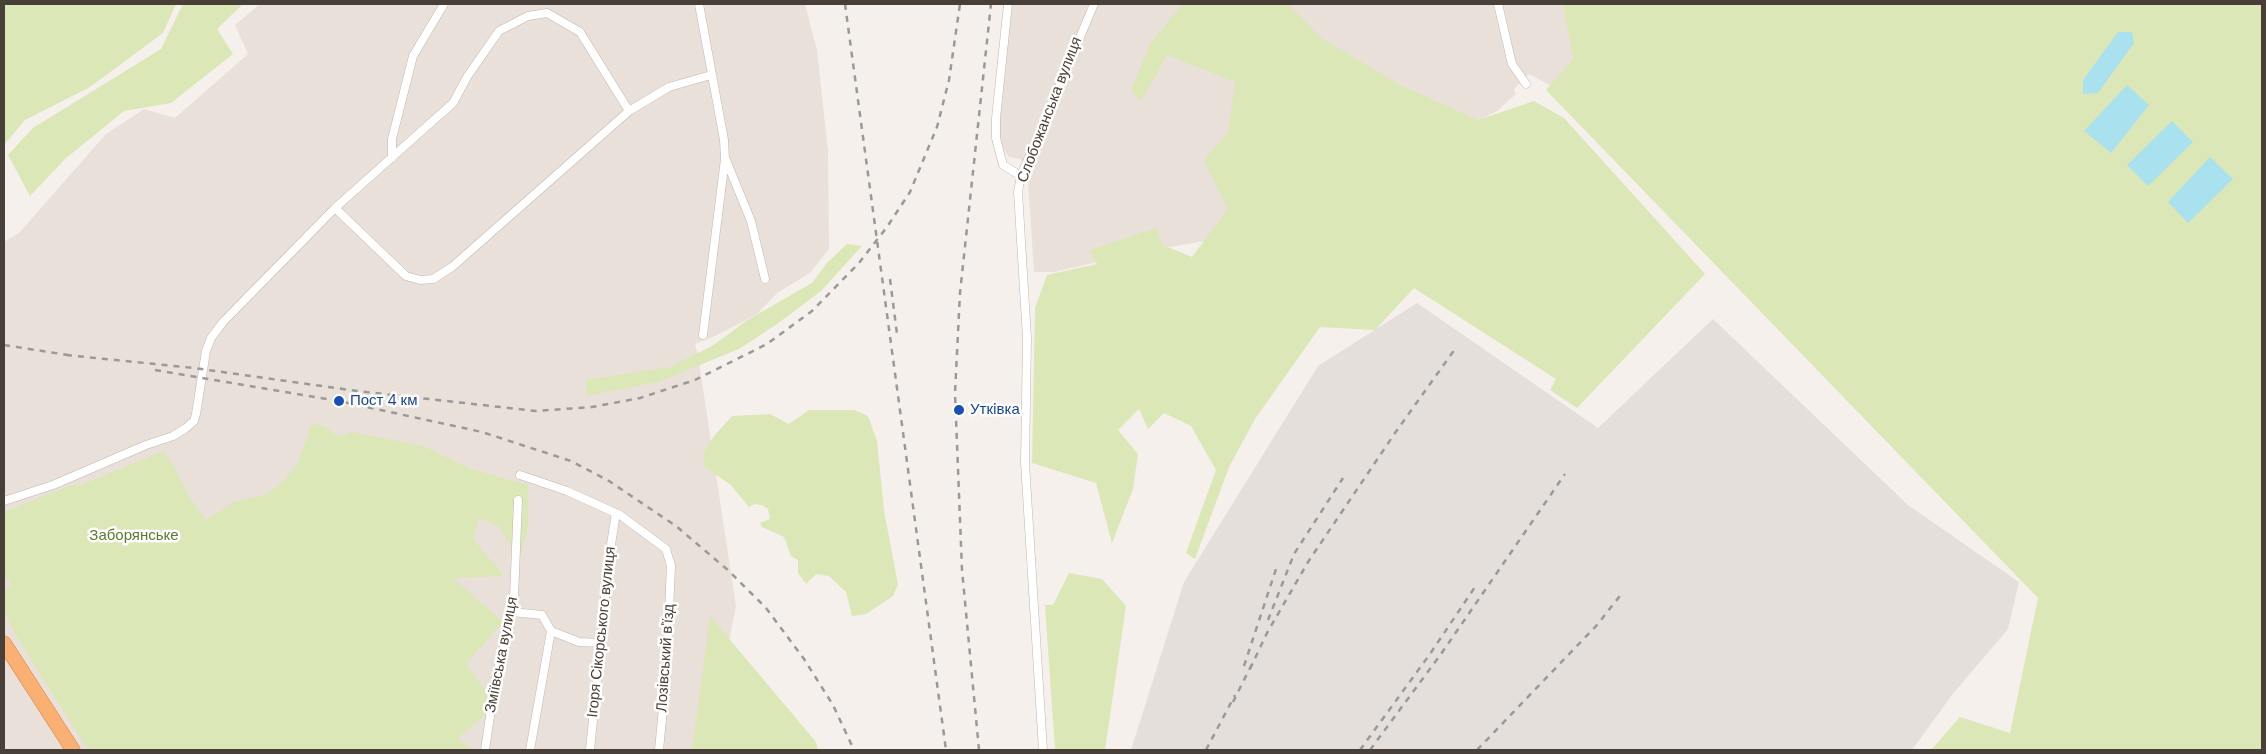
<!DOCTYPE html>
<html>
<head>
<meta charset="utf-8">
<style>
  body { margin:0 }
  #map { position:relative; width:2266px; height:754px; overflow:hidden; background:#f5f0eb; font-family:"DM Sans",sans-serif }
  canvas { display:block }
  .frame { position:absolute; inset:0; border:5px solid #493f39; pointer-events:none }
</style>
</head>
<body>
<div id="map">
<canvas width="2266" height="754"></canvas>
<div class="frame"></div>
</div>
<script>
const context = document.querySelector('canvas').getContext('2d');
context.lineJoin = 'round';
function fillPath(path, color) { context.fillStyle = color; context.fill(path, 'evenodd'); }
const toPath = rows => new Path2D(rows.map(r => 'M' + r).join(''));
function strokePath(path, color, width, dash) { context.strokeStyle = color; context.lineWidth = width; context.lineCap = dash ? 'butt' : 'round'; context.setLineDash(dash || []); context.stroke(path); }
function label(font, color, halo, rows, align = 'center') {
  context.font = font + ' "DM Sans",sans-serif'; context.lineWidth = 5; context.setLineDash([]); context.textBaseline = 'middle'; context.strokeStyle = halo; context.fillStyle = color; for (const [text, x, y, turn = 0] of rows) {
    context.save(); context.translate(x, y); context.rotate((+turn || 0) * Math.PI / 180); context.textAlign = isNaN(turn) ? turn : align; if (halo) context.strokeText(text, 0, 0); context.fillText(text, 0, 0); context.restore();
  }
}
fillPath(toPath([
  [260,4,805,4,817,50,828,151,829,249,810,273,777,293,756,315,715,336,695,344,698,356,736,606,720,685,713,750,4,750,4,242,19,233,106,134,144,109,175,118,248,54,235,25],
  [1010,4,1580,4,1582,50,1557,89,1529,74,1514,89,1516,94,1497,111,1345,189,1221,238,1147,251,1054,272,1034,272,1027,167,1020,159,1009,157,1001,146,999,124]
]), '#e9e1d9');
fillPath(toPath([
  [1417,303,1598,428,1713,319,1908,505,2019,582,2008,629,1952,695,1912,750,1131,750,1184,582,1318,366]
]), '#e5dfdc');
fillPath(toPath([
  [4,4,176,4,163,33,90,87,25,120,4,145],
  [183,4,243,4,217,29,233,54,171,103,124,111,65,159,30,196,8,155,33,128,161,49],
  [1183,4,1288,4,1321,38,1402,86,1478,120,1534,101,1564,118,1705,274,1577,408,1550,390,1556,379,1414,288,1375,330,1320,327,1255,419,1229,467,1195,559,1186,553,1216,470,1191,426,1164,413,1148,429,1139,409,1118,430,1138,454,1133,489,1112,543,1096,483,1032,463,1035,308,1047,275,1097,264,1090,250,1157,228,1162,245,1192,257,1228,209,1204,160,1228,133,1235,82,1167,55,1141,101,1131,91,1150,44],
  [1563,4,2262,4,2262,750,1931,750,1960,717,2010,733,2038,598,1546,90,1573,59],
  [847,244,862,246,821,291,777,324,739,349,658,382,587,396,586,380,670,367,712,346,746,321,812,283,827,263],
  [809,410,854,410,868,416,877,441,884,511,898,584,893,596,866,614,852,616,846,592,829,576,816,574,806,584,798,573,798,560,791,556,784,537,762,527,760,523,770,519,768,509,762,505,754,504,749,507,731,485,705,467,703,454,714,436,732,416,770,414,789,424],
  [312,424,325,426,338,437,352,432,423,446,471,469,528,485,528,527,519,559,499,526,479,518,473,539,504,576,453,578,503,622,466,664,496,705,458,738,474,750,88,750,15,634,4,611,4,591,12,586,4,574,4,512,71,485,81,485,163,451,172,463,189,497,206,520,234,502,267,494,283,482,298,463],
  [1069,573,1102,579,1126,606,1105,750,1055,750,1045,605,1053,605],
  [710,616,816,742,818,750,692,750]
]), '#dbe7b6');
fillPath(toPath([
  [2118,32,2132,32,2134,43,2098,93,2083,94,2083,80],
  [2127,85,2149,105,2111,153,2084,131],
  [2172,121,2193,142,2148,186,2127,165],
  [2210,157,2233,179,2188,223,2168,202]
]), '#aae1ef');
const street = toPath([
  [699,4,724,140,725,159,703,335],
  [1008,4,996,118,996,138,1003,165,1021,176],
  [1498,4,1512,64,1526,84],
  [392,158,392,139,413,56,444,4],
  [726,160,751,221,765,279],
  [335,208,406,276,420,280,433,279,452,267,629,111],
  [520,475,567,491,620,515,666,549,671,566,666,677,659,750],
  [4,501,53,485,146,445,173,436,186,428,194,421,196,414,206,351,211,338,223,322,335,208,453,103,467,77,499,31,528,16,547,13,580,32,629,111,669,87,711,75],
  [512,612,542,615,551,631,579,642,601,643],
  [485,750,496,676,508,633,514,597,518,500],
  [530,750,551,631],
  [590,750,609,557,616,513],
  [1043,750,1025,463,1027,338,1018,192,1021,176,1094,4]
]);
const highway = toPath([
  [4,643,73,750]
]);
strokePath(street, '#c0b6ae', 9);
strokePath(highway, '#d98141', 15);
strokePath(street, '#fff', 8);
strokePath(highway, '#f9b072', 14);
strokePath(toPath([
  [845,4,946,750],
  [890,279,897,334],
  [4,345,74,356],
  [66,355,194,368,357,391,536,411,592,407,640,398,695,380,767,344,812,311,859,263,887,227,910,192,937,127,949,80,960,4],
  [155,370,339,401,482,432,571,461,609,481,676,526,729,571,766,608,804,659,833,705,854,750],
  [1268,620,1294,554,1343,478],
  [1244,666,1277,566],
  [1250,669,1267,633,1308,562,1395,433,1455,349],
  [1233,702,1252,664],
  [979,750,962,570,955,393,960,293,991,4],
  [1206,750,1235,695],
  [1360,750,1430,654,1475,587],
  [1370,750,1441,654,1565,474],
  [1477,750,1597,625,1623,592]
]), '#999', 2.5, [6, 6]);
for (const [x, y, r, color] of [
  [339,401,6,"#1a4fb4"],
  [959,410,6,"#1a4fb4"]
]) { const dot = new Path2D(); dot.arc(x, y, r, 0, 2 * Math.PI); context.fillStyle = color; context.fill(dot); strokePath(dot, '#fff', 2); }
label('15px', '#493f39', '#fff', [
  ["Слобожанська вулиця",1050,110,-69],
  ["Ігоря Сікорського вулиця",602,632,-84],
  ["Зміївська вулиця",502,655,-79],
  ["Лозівський в'їзд",666,658,-86]
]);
label('15px', '#164399', '#fff', [
  ["Пост 4 км",350,401],
  ["Уткiвка",970,410]
], 'left');
label('15px', '#5a7a2d', '#fff', [
  ["Заборянське",134,536]
]);
</script>
</body>
</html>
